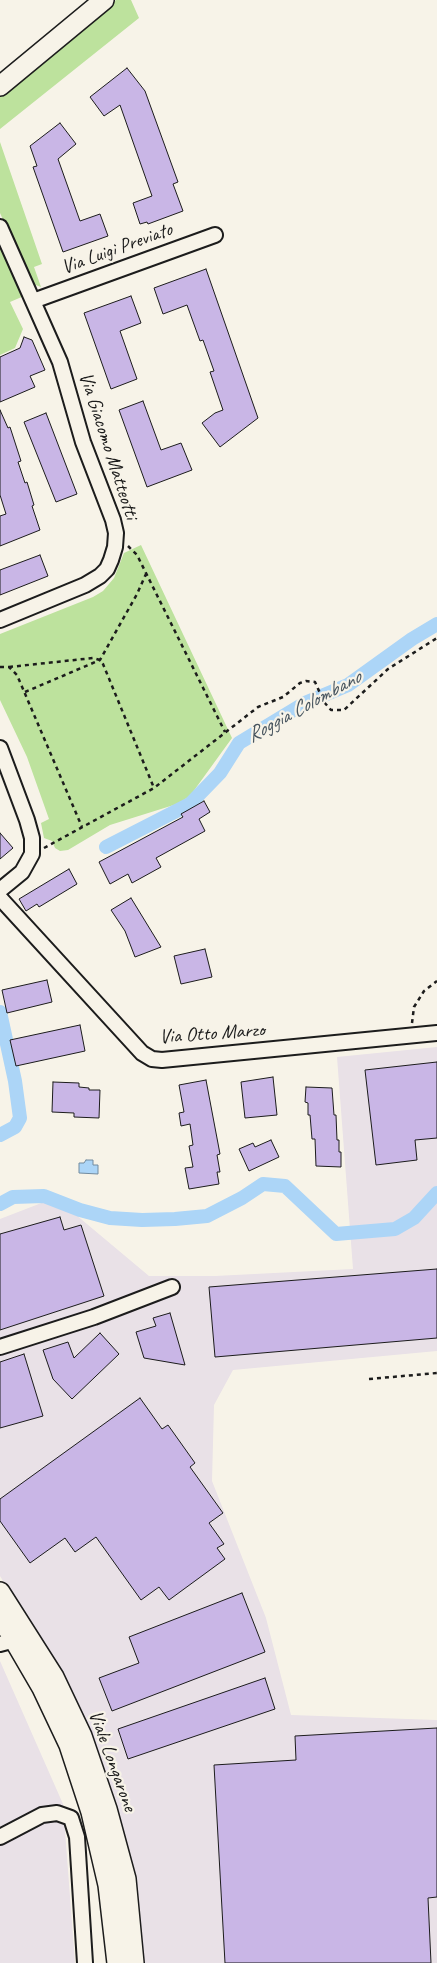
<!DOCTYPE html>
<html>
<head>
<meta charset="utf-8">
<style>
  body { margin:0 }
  canvas { display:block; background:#f7f3e8 }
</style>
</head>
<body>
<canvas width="437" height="1963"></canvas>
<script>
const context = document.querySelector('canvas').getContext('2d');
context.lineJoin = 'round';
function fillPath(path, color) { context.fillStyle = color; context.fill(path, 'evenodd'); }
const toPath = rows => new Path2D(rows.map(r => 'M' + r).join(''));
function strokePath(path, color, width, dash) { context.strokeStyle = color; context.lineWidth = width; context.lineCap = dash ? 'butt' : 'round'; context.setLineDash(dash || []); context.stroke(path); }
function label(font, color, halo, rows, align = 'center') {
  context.font = font + ' Caveat,sans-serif'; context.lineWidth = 4.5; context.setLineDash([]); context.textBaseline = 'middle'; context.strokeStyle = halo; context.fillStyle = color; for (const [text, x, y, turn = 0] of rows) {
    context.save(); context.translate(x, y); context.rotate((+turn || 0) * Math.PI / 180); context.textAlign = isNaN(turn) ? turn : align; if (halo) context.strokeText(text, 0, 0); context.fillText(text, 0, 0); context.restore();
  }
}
fillPath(toPath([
  [437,1047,437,1351,233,1370,214,1405,212,1481,266,1618,291,1715,437,1720,437,1963,141,1963,133,1883,18,1605,0,1576,0,1219,44,1202,75,1214,149,1276,215,1276,353,1269,337,1057],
  [0,1661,63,1804,75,1963,0,1963]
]), '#e9e1e7');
fillPath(toPath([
  [116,0,131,0,139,18,0,129,0,95],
  [0,142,42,264,34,267,41,287,33,284,27,273,0,213],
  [0,245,24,296,10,302,23,329,15,348,0,355],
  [141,545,232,738,190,796,177,804,110,825,68,850,60,851,55,848,52,841,44,838,41,823,49,819,27,757,0,700,0,634,93,597,103,591,114,578,124,553]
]), '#bde29d');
const water = toPath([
  [86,1160,93,1160,93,1165,98,1165,98,1174,79,1173,79,1163,84,1163,86,1160]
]);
fillPath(water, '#acd5f7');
strokePath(water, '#728b9f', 1);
strokePath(toPath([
  [106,847,190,804,220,773,239,743,305,703,348,685,412,639,437,624],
  [0,1012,15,1081,20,1118,15,1127,0,1135],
  [0,1204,13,1197,44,1196,80,1210,110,1218,142,1220,175,1219,207,1216,242,1198,263,1184,285,1186,336,1234,395,1229,414,1218,437,1193]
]), '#acd5f7', 14);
const building = toPath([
  [127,68,145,91,178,182,173,184,183,211,148,224,147,222,140,224,133,203,152,196,120,105,104,116,90,97,127,68],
  [60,123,76,144,58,159,80,221,100,214,108,236,63,252,33,167,37,166,30,146,60,123],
  [206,269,258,418,220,447,202,423,215,413,223,410,210,372,214,371,203,340,200,341,187,305,163,314,154,288,206,269],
  [131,296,141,323,120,331,137,379,111,389,84,313,131,296],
  [24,337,32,340,45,370,30,376,35,387,0,402,0,357,20,348,24,337],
  [143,401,161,450,181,443,192,470,147,487,119,410,143,401],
  [0,410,8,428,10,427,21,461,18,462,25,483,27,482,34,505,32,506,40,530,0,546,0,516,6,514,0,495,0,410],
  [46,413,77,494,56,502,24,422,46,413],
  [40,555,48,576,0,595,0,570,40,555],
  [204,801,210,812,199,819,205,831,156,858,161,867,132,883,128,874,110,884,99,862,183,817,181,814,204,801],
  [0,833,13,848,0,859,0,833],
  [69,869,77,884,39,907,37,904,26,911,19,899,69,869],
  [131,898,161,947,135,957,125,931,111,910,131,898],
  [205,949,212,977,181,984,174,956,205,949],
  [47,980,52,1002,7,1013,2,990,47,980],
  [80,1025,85,1051,16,1066,10,1040,80,1025],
  [437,1062,437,1138,415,1140,417,1160,376,1165,365,1070,437,1062],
  [273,1077,277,1115,245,1118,241,1082,273,1077],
  [206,1080,220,1154,217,1155,220,1172,217,1172,219,1184,189,1189,185,1168,193,1167,189,1146,193,1145,190,1124,181,1126,179,1113,184,1112,179,1085,206,1080],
  [53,1082,79,1083,79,1087,89,1088,89,1090,100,1090,99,1118,74,1117,74,1113,52,1112,53,1082],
  [306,1087,332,1088,334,1115,336,1115,337,1140,339,1140,339,1152,341,1152,341,1167,316,1166,315,1139,312,1139,310,1115,308,1115,308,1103,305,1102,306,1087],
  [271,1140,279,1157,249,1171,239,1149,253,1143,255,1147,271,1140],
  [60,1217,64,1230,81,1225,104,1296,0,1330,0,1234,60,1217],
  [437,1269,437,1338,215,1357,209,1287,437,1269],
  [170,1313,185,1365,144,1358,136,1332,156,1326,153,1318,170,1313],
  [100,1333,119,1354,72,1399,53,1379,43,1350,68,1342,74,1358,100,1333],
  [24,1354,43,1416,0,1428,0,1362,24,1354],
  [140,1398,162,1429,168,1425,195,1463,190,1467,223,1513,209,1523,224,1544,217,1548,225,1559,169,1600,159,1587,141,1600,96,1537,75,1552,65,1538,30,1563,0,1521,0,1499,140,1398],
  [242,1593,265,1652,112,1711,99,1678,139,1663,129,1637,242,1593],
  [265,1678,275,1709,128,1759,118,1729,265,1678],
  [437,1728,437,1897,428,1898,431,1963,225,1963,214,1765,296,1760,295,1736,437,1728]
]);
fillPath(building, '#c9b6e6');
strokePath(building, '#1c1c1c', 1);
const street = toPath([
  [0,227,60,362,83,442,113,520,116,533,115,547,111,560,107,569,100,576,85,585,0,620],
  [33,301,215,235],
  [0,748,27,820,32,838,32,854,22,872,0,890],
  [0,898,142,1053,152,1059,162,1060,437,1033],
  [0,1347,94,1317,172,1287],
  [0,1644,15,1640,17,1631],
  [0,1837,42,1815,57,1813,71,1818,77,1837,85,1963]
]);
const secondary = toPath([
  [0,86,104,0],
  [0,1592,54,1677,82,1736,107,1809,126,1879,134,1963],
  [0,1616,42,1688,69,1745,91,1812,108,1885,117,1963]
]);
strokePath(street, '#1c1c1c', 18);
strokePath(secondary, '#1c1c1c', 22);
strokePath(toPath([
  [128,546,137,555,142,565,225,732],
  [0,667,9,667,17,675,82,827],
  [9,667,93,658,100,660,103,664,154,788],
  [25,692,100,660,137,594,146,574],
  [44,848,154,788,258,707,283,697,300,683,306,681,315,682,324,702,331,710,344,710,388,669,437,638],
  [412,1023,414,1007,424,991,437,981],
  [369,1379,437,1373]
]), '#1c1c1c', 2.5, [4, 4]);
strokePath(street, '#f7f3e8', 14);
strokePath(secondary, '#f7f3e8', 19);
label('20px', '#1c1c1c', '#f7f3e8', [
  ["Via Luigi Previato",117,249,-20],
  ["Via Giacomo Matteotti",108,446,72],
  ["Via Otto Marzo",212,1034,-4],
  ["Viale Longarone",112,1761,70]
]);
label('italic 21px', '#47545e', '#f7f3e8', [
  ["Roggia Colombano",304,707,-29]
]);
</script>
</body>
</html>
